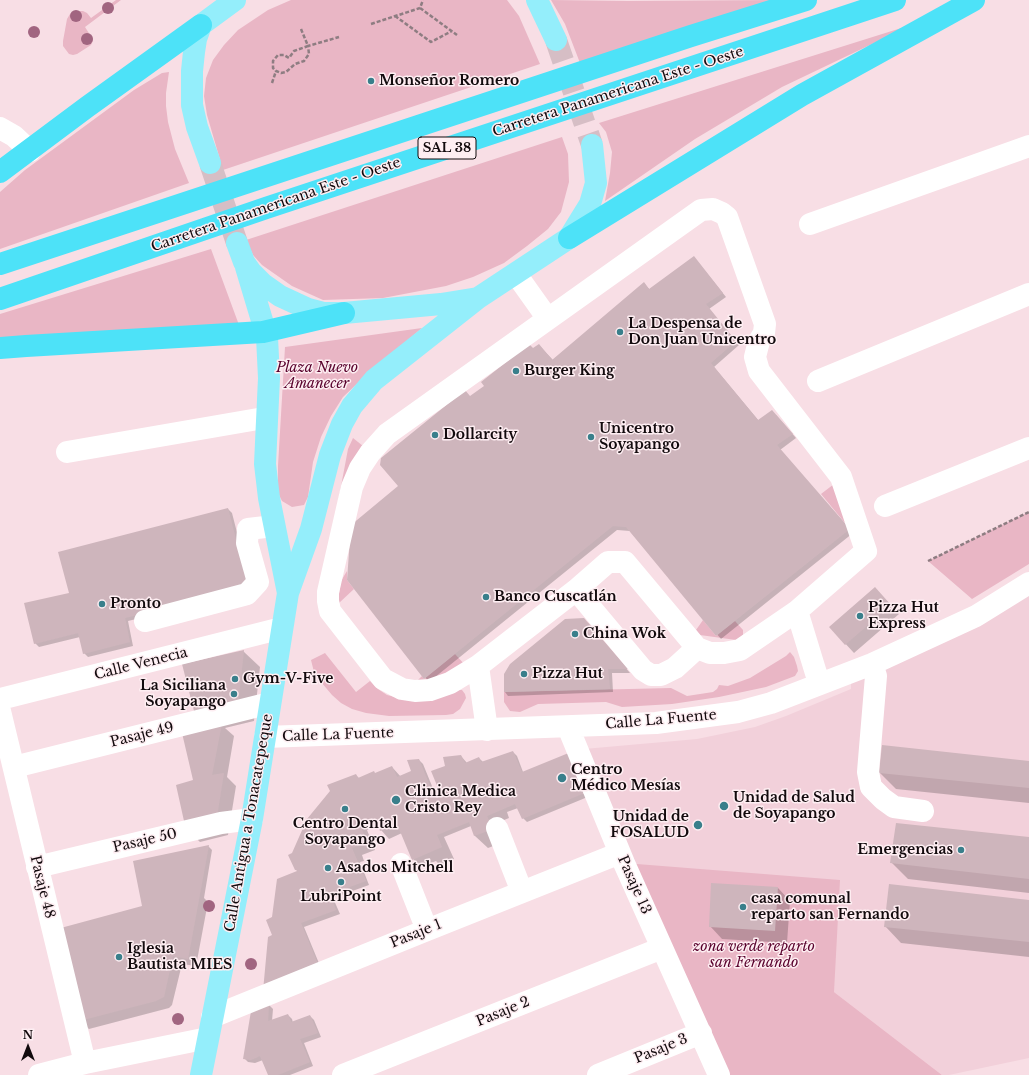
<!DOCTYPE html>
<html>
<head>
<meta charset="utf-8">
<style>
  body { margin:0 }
  #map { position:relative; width:1029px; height:1075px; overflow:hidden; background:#f8dee5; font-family:"Libre Baskerville",serif }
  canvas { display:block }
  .north { position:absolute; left:8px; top:1027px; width:40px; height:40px; -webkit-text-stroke:3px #feeef2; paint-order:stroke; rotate:0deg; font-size:11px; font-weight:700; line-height:16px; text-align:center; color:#120a0d }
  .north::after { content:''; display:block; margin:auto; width:14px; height:18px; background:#120a0d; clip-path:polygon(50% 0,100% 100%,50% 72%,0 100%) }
</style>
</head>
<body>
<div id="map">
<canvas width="1029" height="1075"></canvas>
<div class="north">N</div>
</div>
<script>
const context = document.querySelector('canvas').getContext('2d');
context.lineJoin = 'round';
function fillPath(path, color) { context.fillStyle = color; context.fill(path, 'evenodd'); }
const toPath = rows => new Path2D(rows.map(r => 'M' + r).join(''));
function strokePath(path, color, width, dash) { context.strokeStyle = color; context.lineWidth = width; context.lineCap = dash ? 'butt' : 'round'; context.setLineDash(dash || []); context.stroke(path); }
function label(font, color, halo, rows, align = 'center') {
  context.font = font + ' "Libre Baskerville",serif'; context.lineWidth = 3; context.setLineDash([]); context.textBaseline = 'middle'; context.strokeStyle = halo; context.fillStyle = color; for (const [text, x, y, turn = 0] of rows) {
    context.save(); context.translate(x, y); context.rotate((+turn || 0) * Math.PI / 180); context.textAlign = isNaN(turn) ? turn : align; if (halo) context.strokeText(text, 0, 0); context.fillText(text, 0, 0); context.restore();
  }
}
fillPath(toPath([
  [1029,594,1029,1058,949,1075,942,1075,834,992,624,863,584,749,697,739,755,727,786,716,851,689,851,680]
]), '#f2d0da');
fillPath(toPath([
  [116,0,121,0,85,27,92,38,93,41,91,45,77,54,73,55,69,54,63,46,63,41,67,19,70,14,73,11,83,11,87,13,91,18],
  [291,0,507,0,519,16,540,64,223,170,207,115,204,96,206,78,213,60,224,45,238,30,268,10],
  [551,0,628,1,779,0,580,63,565,24],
  [914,24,782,87,695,139,605,201,610,173,612,152,606,132,599,123],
  [169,72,166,93,166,106,168,122,175,149,189,183,0,249,0,192,25,170,134,90,162,73],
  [562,137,568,154,569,182,561,212,548,229,527,246,504,263,473,277,446,286,383,298,323,300,292,286,262,265,253,255,246,240],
  [211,249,239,325,0,344,0,314],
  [422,328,361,380,343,397,331,416,321,437,313,462,308,497,304,505,292,507,282,501,278,493,278,466,285,347],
  [353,438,363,446,331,539,345,465,348,449],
  [834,484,850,529,821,494],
  [1029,512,1029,564,972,599,928,561],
  [347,571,347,580,354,589,339,603,338,601,341,581],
  [703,620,716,636,735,621,743,630,743,635,741,637,736,640,700,635,696,630],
  [790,652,794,657,797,666,798,671,795,676,766,687,719,697,672,704,622,707,606,702,538,704,520,712,510,711,504,702,504,692,671,688,687,696,713,692,717,689,719,685,728,686,750,678,786,656],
  [325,653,356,692,370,681,378,689,387,695,406,700,458,690,462,690,465,694,466,698,460,709,453,714,446,715,389,716,366,713,352,709,341,703,332,695,321,682,314,672,311,660],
  [455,654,465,665,430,683,418,680,422,676,424,679],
  [624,863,840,880,834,992,942,1075,718,1075]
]), '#e9b6c5');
fillPath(toPath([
  [697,261,726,297,709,309,739,345,714,367,759,421,776,415,796,438,780,450,853,533,721,639,630,531,617,530,429,682,348,579,399,486,471,397,539,345,553,360,644,283,650,290],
  [228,509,232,513,252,591,128,621,133,646,88,657,84,653,80,637,39,647,35,643,70,594],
  [883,597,899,614,854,653,830,627],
  [588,623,630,673,612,673,613,692,508,696,505,692],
  [243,651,260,667,254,721,225,728,234,736,227,777,236,786,228,835,200,842,187,829,195,781],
  [513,752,517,756,523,772,590,796,527,822,523,818,518,808,507,812,509,818,497,823,504,842,488,848,475,836,471,826,444,837,454,859,440,865,436,861,421,867,413,859,402,833,389,839,381,830,379,825,367,830,375,850,362,855,364,861,360,862,369,885,333,898,340,914,304,927,323,973,273,936,273,918,298,872,293,854,356,775,359,778,376,774,392,767,401,777,411,772,419,760,423,764,434,791,439,789,445,767,461,756,467,763,479,758,483,762],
  [1029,762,1029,803,896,789,880,773],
  [1029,838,1029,893,908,879,892,863],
  [208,846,212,850,204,898,208,902,196,966,182,964,172,1005,169,1008,89,1029,80,1021,144,907],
  [778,888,790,901,787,943,722,939,710,926],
  [1029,901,1029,957,901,943,885,926],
  [269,1005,273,1009,272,1021,288,1015,292,1019,293,1023,310,1016,314,1020,321,1037,304,1043,313,1066,290,1075,269,1075,263,1060,255,1063,248,1062,244,1058]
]), '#0003');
fillPath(toPath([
  [694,256,723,293,706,304,736,341,711,363,758,420,772,410,793,434,777,445,850,529,716,636,626,527,613,526,424,679,347,580,351,525,398,486,380,465,381,458,465,390,470,396,484,386,481,382,529,344,533,348,539,344,552,360,644,282,649,289],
  [228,508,248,587,125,618,130,642,83,654,78,633,34,644,24,603,69,593,58,552],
  [875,587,891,605,845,645,829,627],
  [584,618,628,669,608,669,610,689,504,692,504,674,510,664,565,619],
  [244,650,238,704,195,715,182,664],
  [222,723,212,775,224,773,216,823,186,830,176,785,193,780,182,733],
  [882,745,1029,761,1029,788,879,773],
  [513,751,522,772,571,752,587,792,522,819,515,804,487,816,493,829,474,836,469,822,437,835,442,847,412,860,397,824,380,831,376,821,361,827,367,842,352,848,366,881,330,894,336,910,301,923,320,969,263,991,268,937,272,935,266,920,272,917,277,879,297,871,296,870,295,870,288,855,292,853,307,819,330,791,327,785,356,774,358,778,374,771,375,773,392,766,397,777,411,771,407,760,419,759,432,791,438,788,431,771,445,766,443,757,461,755,465,763,479,757,481,762],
  [896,823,1029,837,1029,879,890,863],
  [209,845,188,959,173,956,164,997,156,1001,79,1021,57,929,142,906,133,861],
  [711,883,778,887,775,931,709,927],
  [889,884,1029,900,1029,942,884,927],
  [269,1004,268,1021,288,1014,291,1022,310,1015,318,1033,300,1039,310,1062,278,1075,268,1075,260,1056,251,1060,243,1059,251,1011]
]), '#ceb5bc');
strokePath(toPath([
  [556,40,592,145],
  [210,163,237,243]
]), '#d6bec5', 22, [22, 11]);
strokePath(toPath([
  [420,8,457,35],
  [395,16,431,42,452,31],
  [371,24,420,8,423,0],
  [301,29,308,46,294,51,289,58,284,55,278,55,273,61,273,68,276,71,281,73,286,72,295,64,304,61,309,54,308,46,339,37],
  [272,83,276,71],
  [928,561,1029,512]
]), '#8e7d82', 2.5, [4, 2]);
strokePath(toPath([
  [0,128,14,136,30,151],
  [713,209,722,213,727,217,765,324,764,333,759,341,755,357,759,371,841,477,866,551,797,611,740,650,724,653,710,653,697,648,625,562,608,562,576,590,478,666,450,683,430,690,415,691,402,689,383,679,330,611,328,601,328,592,352,487,360,468,370,453,387,434,548,319,701,210,713,209],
  [810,224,1029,146],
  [516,274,548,319],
  [818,381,1029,294],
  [67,452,258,419,266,423],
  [885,506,1029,448],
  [576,590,643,670,651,675,661,675,675,668,697,648],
  [797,611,819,683],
  [145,621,247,594,258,582,247,543,248,529,274,526],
  [872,664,876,676,868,772,871,787,883,799,894,807,923,811],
  [478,666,487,730],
  [0,699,282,628],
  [0,711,85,1063],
  [568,727,624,863,719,1075],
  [265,737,656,723,738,712,771,703,872,664,976,616,1029,583],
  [14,767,270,703],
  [497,828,522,892],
  [401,864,427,930],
  [37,867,221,823,252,819],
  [212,1017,427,930,620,853],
  [39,1075,85,1063,208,1038],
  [343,1075,662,948],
  [598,1075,701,1033]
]), '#fff', 22);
strokePath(toPath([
  [537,0,556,40],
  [210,163,197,127,192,105,192,71,194,52,196,39,201,25,235,0],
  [237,243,244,262,251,272,263,284,280,296,308,309,323,313,344,313,441,304,478,298,569,238,590,204,596,183,592,145],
  [246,267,267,337,269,378,265,464,269,498,288,593],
  [201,1075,252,819,288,593,311,529,330,455,342,424,352,406,374,380,478,298]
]), '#94eefb', 22);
strokePath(toPath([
  [0,172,87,107,201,25],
  [569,238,802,95,974,0],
  [0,264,691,36,806,0],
  [0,299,266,208,895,0],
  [0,348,26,346,263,332,344,313]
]), '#4de2f8', 22);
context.fillStyle = '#a16580';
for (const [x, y] of [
  [108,8],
  [76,16],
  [34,32],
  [87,39],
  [209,906],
  [251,964],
  [178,1019]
]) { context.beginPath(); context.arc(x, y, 6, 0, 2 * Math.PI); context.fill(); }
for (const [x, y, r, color] of [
  [371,81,4,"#397f8b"],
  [620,332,4,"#397f8b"],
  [516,371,4,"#397f8b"],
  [435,435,4,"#397f8b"],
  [591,437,4,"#397f8b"],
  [486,597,4,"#397f8b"],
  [102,604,4,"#397f8b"],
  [860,616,4,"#397f8b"],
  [575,634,4,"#397f8b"],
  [524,674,4,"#397f8b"],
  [235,679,4,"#397f8b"],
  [234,694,4,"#397f8b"],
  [562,778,5,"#397f8b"],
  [396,800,5,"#397f8b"],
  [724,806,5,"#397f8b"],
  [345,809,4,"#397f8b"],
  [698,825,5,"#397f8b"],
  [961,850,4,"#397f8b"],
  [328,868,4,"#397f8b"],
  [341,882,4,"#397f8b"],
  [743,907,4,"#397f8b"],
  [119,957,4,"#397f8b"]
]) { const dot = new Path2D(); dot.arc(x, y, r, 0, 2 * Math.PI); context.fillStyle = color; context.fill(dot); strokePath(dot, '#feeef2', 1.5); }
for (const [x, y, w] of [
  [447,148,58]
]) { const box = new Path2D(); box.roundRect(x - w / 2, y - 11, w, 22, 3); context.fillStyle = '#feeef2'; context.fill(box); strokePath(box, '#120a0d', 1); }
label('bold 13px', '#120a0d', null, [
  ["SAL 38",447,148]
]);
label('bold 14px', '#120a0d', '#feeef2', [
  ["Monseñor Romero",379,81],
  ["La Despensa de",628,324],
  ["Don Juan Unicentro",628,340],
  ["Burger King",524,371],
  ["Unicentro",599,429],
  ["Soyapango",599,445],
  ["Dollarcity",443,435],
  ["Banco Cuscatlán",494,597],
  ["Pronto",110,604],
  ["Pizza Hut",868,608],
  ["Express",868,624],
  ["China Wok",583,634],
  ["Pizza Hut",532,674],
  ["Gym-V-Five",243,679],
  ["La Siciliana",226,686,"right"],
  ["Soyapango",226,702,"right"],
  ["Centro",571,770],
  ["Médico Mesías",571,786],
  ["Clinica Medica",405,792],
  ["Cristo Rey",405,808],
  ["Unidad de Salud",733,798],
  ["de Soyapango",733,814],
  ["Unidad de",689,817,"right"],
  ["FOSALUD",689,833,"right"],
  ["Centro Dental",345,824,"center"],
  ["Soyapango",345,840,"center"],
  ["Emergencias",953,850,"right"],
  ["Asados Mitchell",336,868],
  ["LubriPoint",341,897,"center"],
  ["casa comunal",751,899],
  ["reparto san Fernando",751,915],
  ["Iglesia",127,949],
  ["Bautista MIES",127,965]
], 'left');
label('14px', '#120a0d', '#feeef2', [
  ["Carretera Panamericana Este - Oeste",618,92,-18],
  ["Carretera Panamericana Este - Oeste",276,205,-19],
  ["Calle Venecia",141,664,-14],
  ["Calle La Fuente",661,720,-5],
  ["Pasaje 49",142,735,-14],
  ["Calle La Fuente",338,735,-2],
  ["Calle Antigua a Tonacatepeque",249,823,-80],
  ["Pasaje 50",145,841,-13],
  ["Pasaje 13",634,885,66],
  ["Pasaje 48",42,887,76],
  ["Pasaje 1",416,934,-22],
  ["Pasaje 2",503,1012,-22],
  ["Pasaje 3",661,1049,-22]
]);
label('italic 14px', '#59022d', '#feeef2', [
  ["Plaza Nuevo",317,368],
  ["Amanecer",317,384],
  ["zona verde reparto",754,947],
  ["san Fernando",754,963]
]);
</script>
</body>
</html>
